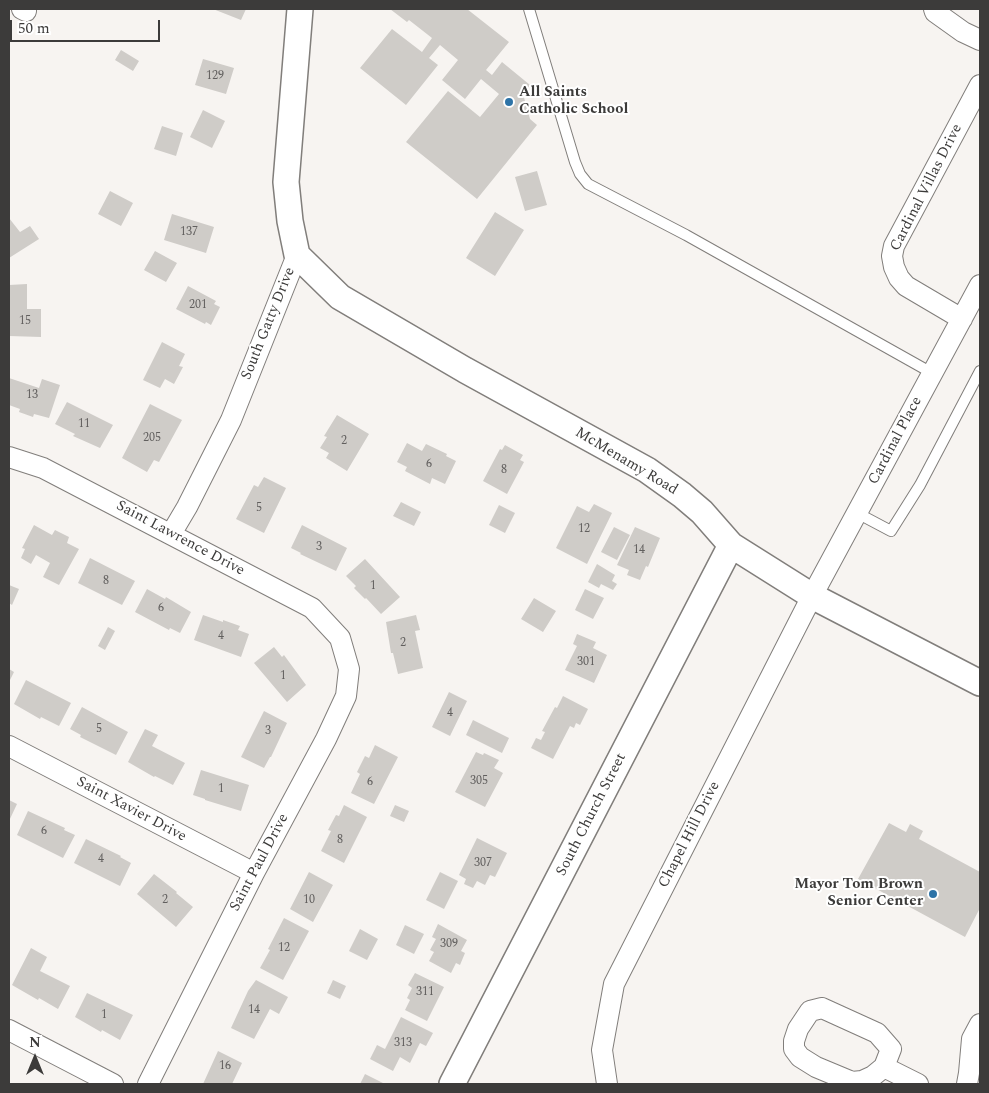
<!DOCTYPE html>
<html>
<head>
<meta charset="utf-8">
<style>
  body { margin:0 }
  #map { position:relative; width:989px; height:1093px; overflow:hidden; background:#f7f4f1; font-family:Spectral,serif }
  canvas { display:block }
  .frame { position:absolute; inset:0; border:10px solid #3c3b3a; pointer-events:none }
  .north { position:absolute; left:10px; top:1033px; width:50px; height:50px; -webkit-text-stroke:4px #fff; paint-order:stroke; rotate:0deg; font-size:14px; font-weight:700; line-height:20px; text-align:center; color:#3c3b3a }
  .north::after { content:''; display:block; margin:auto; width:18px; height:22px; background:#3c3b3a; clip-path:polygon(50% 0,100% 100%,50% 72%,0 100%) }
  .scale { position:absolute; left:10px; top:20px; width:150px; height:22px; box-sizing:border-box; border:2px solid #3c3b3a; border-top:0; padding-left:6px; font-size:15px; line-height:18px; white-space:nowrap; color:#3c3b3a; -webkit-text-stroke:4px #fff; paint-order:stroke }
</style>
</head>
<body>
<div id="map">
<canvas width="989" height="1093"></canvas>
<div class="frame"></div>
<div class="north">N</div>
<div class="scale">50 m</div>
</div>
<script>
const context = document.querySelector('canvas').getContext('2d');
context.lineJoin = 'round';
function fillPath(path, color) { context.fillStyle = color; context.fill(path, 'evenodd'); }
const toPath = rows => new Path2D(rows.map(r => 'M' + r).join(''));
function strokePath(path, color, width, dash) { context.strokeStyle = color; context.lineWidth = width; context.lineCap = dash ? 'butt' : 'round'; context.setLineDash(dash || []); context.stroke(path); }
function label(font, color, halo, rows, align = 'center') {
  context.font = font + ' Spectral,serif'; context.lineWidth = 4; context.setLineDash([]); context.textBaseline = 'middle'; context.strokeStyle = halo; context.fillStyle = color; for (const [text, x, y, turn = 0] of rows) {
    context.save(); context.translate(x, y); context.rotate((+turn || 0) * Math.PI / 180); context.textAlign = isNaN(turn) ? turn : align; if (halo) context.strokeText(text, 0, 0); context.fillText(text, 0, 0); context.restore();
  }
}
fillPath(toPath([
  [213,9,246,9,241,20],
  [390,9,467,9,509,42,486,70,492,75,502,62,530,85,523,94,530,119,537,125,477,199,406,142,448,91,480,117,499,94,481,79,465,99,442,80,458,60,440,45,429,58,438,65,406,105,360,68,392,29,422,52,432,38,409,20,407,22],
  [121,50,139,61,133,71,115,60],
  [203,59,234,68,226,94,195,85],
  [203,110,225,121,212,148,190,137],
  [162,126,183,133,176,156,154,149],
  [537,171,547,205,525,211,515,177],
  [110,191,133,203,121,226,98,214],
  [495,212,524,230,495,276,466,258],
  [172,214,214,227,206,253,164,240],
  [9,218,20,232,30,226,39,239,9,258],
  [155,251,177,263,166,282,144,270],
  [27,284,27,309,41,309,41,337,9,336,9,285],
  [188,286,216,301,214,304,220,307,211,325,206,322,205,324,176,309],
  [162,342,185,354,179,366,183,367,174,384,165,379,160,388,143,380],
  [9,378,39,388,42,379,60,385,49,418,34,414,33,417,19,412,20,409,9,405],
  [67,402,113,425,100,448,73,436,75,434,55,424],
  [150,404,182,420,159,462,154,460,147,472,122,458],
  [337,415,369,434,347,471,326,458,329,453,320,448,327,437,324,436],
  [407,443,422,451,426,444,447,454,446,456,456,461,445,484,432,478,430,484,405,471,407,467,397,462],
  [505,445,523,455,520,460,524,462,507,494,483,481,500,449,502,450],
  [264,477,286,488,264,533,236,519,254,485,258,487],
  [401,502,421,512,414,526,393,516],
  [594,504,612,513,587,564,556,548,577,506,589,512],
  [499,505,515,513,505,533,489,525],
  [34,525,52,535,55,530,69,537,67,543,79,549,59,585,43,577,50,563,36,555,31,564,21,558,25,549,22,548],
  [302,525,347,548,336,571,300,554,301,553,291,548],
  [614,527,630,535,617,560,601,552],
  [635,527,660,538,648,567,646,566,640,580,627,575,629,570,617,565],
  [90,558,135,581,122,605,78,583],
  [365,559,400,597,381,614,366,598,365,599,354,588,356,586,346,576],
  [597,564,615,575,612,581,617,584,613,590,601,584,599,588,588,582],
  [9,585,19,589,12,605,9,603],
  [147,589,165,599,166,597,191,612,180,633,170,628,169,630,135,612],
  [585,589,604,598,593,619,575,610],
  [534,598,556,611,543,632,521,619],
  [203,615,223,622,223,620,240,626,238,630,249,634,241,657,194,640],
  [416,615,420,630,415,631,423,668,398,674,393,653,391,653,386,622],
  [108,627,115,631,105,650,98,646],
  [577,634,596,642,593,648,607,655,594,683,565,670,577,646,573,644],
  [274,647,282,657,284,655,306,685,287,702,254,663],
  [9,669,14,672,9,682],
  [26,680,71,703,59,726,41,717,40,719,14,704],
  [449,692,467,701,450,736,432,727],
  [563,696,588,709,580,725,576,723,574,728,570,726,553,759,531,748,536,738,541,740,545,732,542,731,555,707,557,708],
  [82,707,128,732,116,755,80,737,81,735,70,729],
  [264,711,287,723,271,757,270,757,264,768,241,757],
  [473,720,509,738,502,753,466,735],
  [145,729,158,735,152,746,185,763,173,785,155,776,154,777,128,762],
  [375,745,398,757,374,804,351,793,360,774,357,772,365,756,369,758],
  [476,752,483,755,484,753,499,760,494,768,503,773,485,807,455,792],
  [201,770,249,785,241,811,205,800,205,799,193,795],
  [9,800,17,804,9,821],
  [344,805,367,817,344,863,321,851,331,831,328,830,336,815,339,816],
  [395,805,409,811,404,822,390,816],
  [28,811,65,828,64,830,75,835,63,858,17,835],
  [889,823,906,832,910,824,923,831,919,839,980,872,980,908,965,937,858,879],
  [477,838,507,853,495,877,490,875,485,885,477,881,473,888,464,884,466,879,459,875],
  [86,839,121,856,120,857,131,863,120,886,74,863],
  [309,872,333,885,313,922,290,909],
  [440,872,458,881,444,909,426,900],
  [154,874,177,892,176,893,193,907,176,927,137,894],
  [284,918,309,931,283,980,260,968,270,950,268,949],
  [438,924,467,940,461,951,465,953,460,965,456,963,451,973,429,961,434,952,430,950,436,939,432,937],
  [405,925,424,934,414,954,396,945],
  [360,929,378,939,367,960,349,951],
  [31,948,47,957,40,971,70,986,58,1009,39,998,38,1000,12,985],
  [415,973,444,987,427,1021,405,1010,410,1000,407,998,412,988,408,985],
  [256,980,288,997,279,1014,270,1009,254,1039,231,1028,248,991],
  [333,980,346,986,340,999,327,993],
  [87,993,133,1015,120,1040,102,1030,101,1032,75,1017],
  [401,1017,433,1033,426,1046,420,1043,410,1063,400,1057,393,1071,370,1059,377,1045,385,1049],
  [218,1051,242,1063,232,1084,203,1084],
  [365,1074,385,1084,360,1084]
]), '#cfccc8');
const service = toPath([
  [529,9,575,162,580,174,588,184,686,235,932,373],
  [857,513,891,531,920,485,980,371]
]);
const minor = toPath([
  [22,9,26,11],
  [934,9,935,12,963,32,980,40],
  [962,319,906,286,899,278,894,267,892,256,894,246,980,85],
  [9,457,43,468,312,608,340,638,349,669,346,696,326,739,254,873,148,1084],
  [171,534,187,507,231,420,297,255],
  [9,746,254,873],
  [822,1008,877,1033,891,1049,884,1067,873,1076,862,1081,852,1082,816,1067,800,1057,794,1049,794,1041,798,1029,810,1011,822,1008],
  [9,1030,113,1084],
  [884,1067,918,1084],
  [607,1084,602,1050,614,984,812,596,980,285],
  [967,1084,969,1073,972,1039,980,1024]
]);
const tertiary = toPath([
  [300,9,286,182,290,221,297,255,340,297,465,370,647,470,682,495,702,512,731,545,812,596,980,683],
  [452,1084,731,545]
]);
strokePath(service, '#817e7b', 12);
strokePath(minor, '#817e7b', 22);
strokePath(tertiary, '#817e7b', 28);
strokePath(service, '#fff', 10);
strokePath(minor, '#fff', 20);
strokePath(tertiary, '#fff', 25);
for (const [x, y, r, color] of [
  [509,102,5,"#2d73a7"],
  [933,894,5,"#2d73a7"]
]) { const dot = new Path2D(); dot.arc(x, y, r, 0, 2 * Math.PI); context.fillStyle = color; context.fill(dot); strokePath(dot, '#fff', 2); }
label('12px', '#615f5e', null, [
  ["129",215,77],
  ["137",189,233],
  ["201",198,306],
  ["15",25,322],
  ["13",32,396],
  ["11",84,425],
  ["205",152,439],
  ["2",344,442],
  ["6",429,465],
  ["8",504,471],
  ["5",259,509],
  ["12",584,530],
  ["3",319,548],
  ["14",639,551],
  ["8",106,582],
  ["1",373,587],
  ["6",161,609],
  ["4",221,637],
  ["2",403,644],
  ["301",586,663],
  ["1",283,677],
  ["4",450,714],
  ["5",99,730],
  ["3",268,732],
  ["305",479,782],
  ["6",370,783],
  ["1",221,790],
  ["6",44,832],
  ["8",340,841],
  ["4",101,860],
  ["307",483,864],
  ["2",165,901],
  ["10",309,901],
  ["309",449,945],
  ["12",284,949],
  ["311",425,993],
  ["14",254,1011],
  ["1",104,1016],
  ["313",403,1044],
  ["16",225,1067]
]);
label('bold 15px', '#3c3b3a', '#fff', [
  ["All Saints",519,93],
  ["Catholic School",519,110],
  ["Mayor Tom Brown",923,885,"right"],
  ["Senior Center",923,902,"right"]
], 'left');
label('15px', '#3c3b3a', '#fff', [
  ["Cardinal Villas Drive",927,188,-63],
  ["South Gatty Drive",269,324,-68],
  ["Cardinal Place",896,441,-62],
  ["McMenamy Road",626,462,31],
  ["Saint Lawrence Drive",180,539,28],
  ["Saint Xavier Drive",131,810,28],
  ["South Church Street",592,815,-63],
  ["Chapel Hill Drive",690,835,-63],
  ["Saint Paul Drive",260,863,-62]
]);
</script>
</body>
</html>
